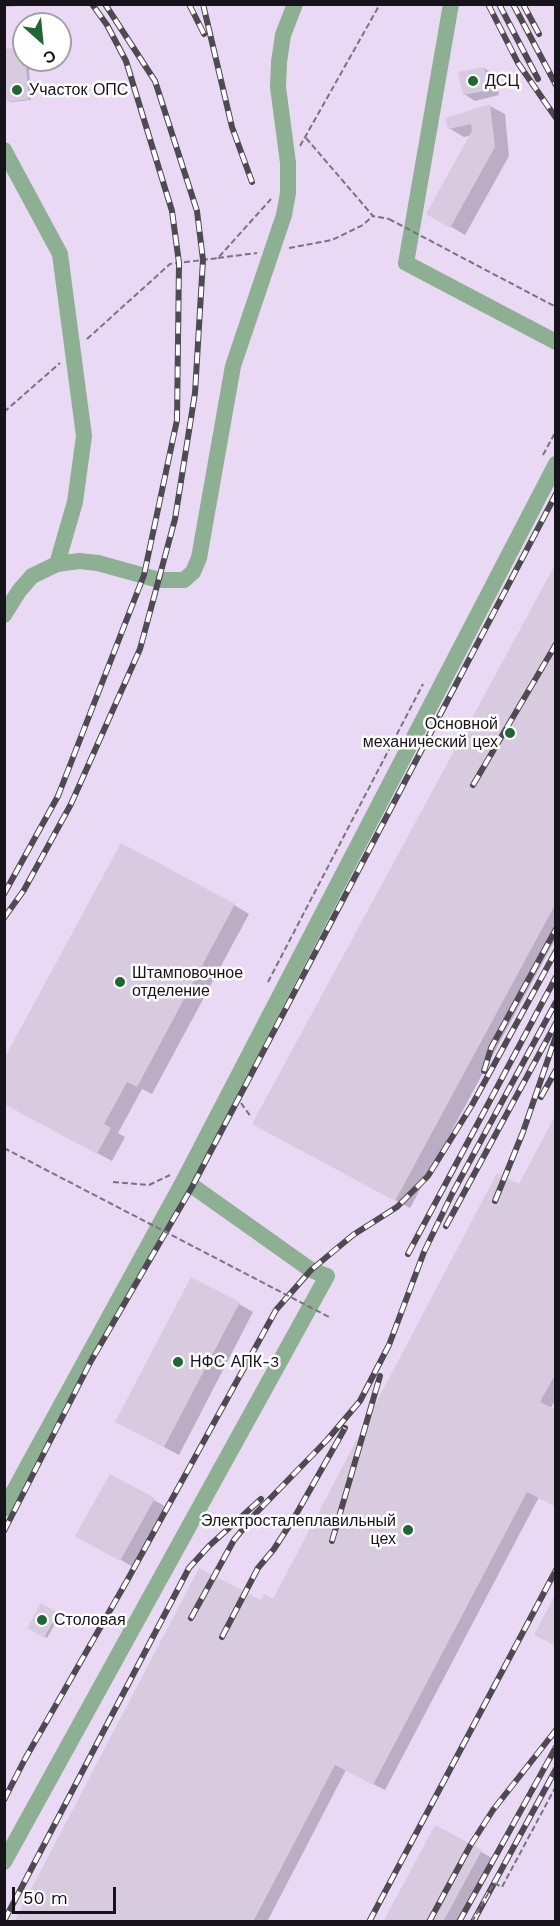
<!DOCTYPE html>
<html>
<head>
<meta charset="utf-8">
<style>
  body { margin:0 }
  #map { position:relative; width:560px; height:1926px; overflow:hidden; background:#f2e6fa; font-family:"Work Sans",sans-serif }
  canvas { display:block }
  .frame { position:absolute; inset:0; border:6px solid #17131a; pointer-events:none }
  .north { position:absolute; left:12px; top:12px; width:60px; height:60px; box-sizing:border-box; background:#fff; border:2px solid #a2a1a3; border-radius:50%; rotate:153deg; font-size:16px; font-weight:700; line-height:24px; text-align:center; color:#17131a }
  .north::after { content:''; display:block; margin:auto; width:21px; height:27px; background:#206733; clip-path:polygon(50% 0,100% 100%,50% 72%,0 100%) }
  .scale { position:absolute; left:12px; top:1887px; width:104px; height:27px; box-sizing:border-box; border:3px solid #17131a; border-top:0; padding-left:8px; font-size:18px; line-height:21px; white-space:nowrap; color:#17131a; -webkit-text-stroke:4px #fff; paint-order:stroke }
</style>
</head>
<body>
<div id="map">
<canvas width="560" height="1926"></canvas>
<div class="frame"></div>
<div class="north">С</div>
<div class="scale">50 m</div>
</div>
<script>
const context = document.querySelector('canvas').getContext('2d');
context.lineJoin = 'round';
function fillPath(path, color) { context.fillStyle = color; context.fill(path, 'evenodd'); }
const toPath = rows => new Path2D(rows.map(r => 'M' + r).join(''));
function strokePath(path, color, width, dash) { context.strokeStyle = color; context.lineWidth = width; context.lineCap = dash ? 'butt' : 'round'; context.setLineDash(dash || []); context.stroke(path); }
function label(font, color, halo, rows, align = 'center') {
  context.font = font + ' "Work Sans",sans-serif'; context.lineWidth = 5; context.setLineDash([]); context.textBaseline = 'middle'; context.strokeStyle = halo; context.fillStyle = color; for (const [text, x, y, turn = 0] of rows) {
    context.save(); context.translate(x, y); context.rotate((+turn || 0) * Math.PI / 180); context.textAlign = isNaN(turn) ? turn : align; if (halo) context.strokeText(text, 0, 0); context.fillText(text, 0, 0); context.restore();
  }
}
fillPath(toPath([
  [5,5,555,5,555,1921,5,1921],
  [24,24,60,24,60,60,24,60]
]), '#ead9f4');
fillPath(toPath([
  [4,4,19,4,19,6,4,7],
  [4,50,24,60,38,60,39,69,29,70,31,100,11,102,8,101],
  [484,68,495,75,499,95,475,101,464,94],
  [490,106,505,114,509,156,465,235,428,213,472,135,464,137,449,128],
  [556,566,556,938,410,1208,269,1132],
  [234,905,249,914,152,1094,142,1089,118,1133,125,1137,112,1161,4,1103],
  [556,1117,556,1399,550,1409,539,1497,385,1790,346,1770,267,1922,16,1922,262,1602,274,1601,519,1186],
  [239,1304,253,1312,179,1455,132,1430],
  [111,1476,168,1508,135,1568,77,1535],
  [41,1605,60,1615,47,1638,29,1628],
  [435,1827,492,1858,458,1922,384,1922]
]), '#0003');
fillPath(toPath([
  [24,47,29,99,7,102,4,49],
  [484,67,489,90,463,95,458,72],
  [490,104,495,147,450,228,426,214,472,131,471,124,448,129,445,118],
  [556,563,556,903,395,1201,252,1124],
  [121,843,235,904,137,1087,127,1082,104,1124,111,1128,97,1154,4,1104,4,1059],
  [556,1114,556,1373,540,1402,556,1410,556,1507,527,1492,373,1785,335,1765,253,1922,14,1922,199,1568,261,1600,264,1594,273,1599,497,1173,519,1184],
  [191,1277,240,1302,164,1447,115,1422],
  [110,1474,155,1498,120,1561,75,1536],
  [556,1593,556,1646,534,1635],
  [41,1603,58,1613,44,1638,27,1628],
  [435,1825,482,1850,443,1922,383,1922]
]), '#d8cbdf');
strokePath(toPath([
  [306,138,373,216,389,219],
  [300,146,380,4],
  [289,248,332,240,363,225,373,216],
  [218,258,257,253],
  [87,339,170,264,218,258,271,199],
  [4,412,60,363],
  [543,455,556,431],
  [268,982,423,684],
  [241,1103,251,1117],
  [113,1182,149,1185,170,1175]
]), '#7b7380', 2, [6, 3]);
strokePath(toPath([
  [451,4,406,263,556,342],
  [4,150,60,254,84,436,75,502,57,564],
  [4,615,19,591,32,576,57,564,79,561,98,563,159,580,184,580,193,572,199,558,233,366,284,215,288,193,288,163,278,87,279,62,283,35,295,4],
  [4,1509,184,1180,556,464],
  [4,1862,327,1276,311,1270,184,1180]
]), '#8cb091', 16);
const rail = toPath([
  [189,4,204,34],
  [203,4,232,127,252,182],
  [488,4,518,63,556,118],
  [499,4,538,79],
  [513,4,556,85],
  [523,4,539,34],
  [473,785,556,644],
  [4,894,58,796,144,575,177,420,179,263,172,211,126,61,107,25,92,4],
  [4,918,24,890,71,804,140,649,175,519,195,393,203,260,197,211,155,81,105,4],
  [484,1071,491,1048,556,929],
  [541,1097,556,1070],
  [495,1201,523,1132,556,1036],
  [446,1226,556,1023],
  [408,1254,556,977],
  [4,1531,91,1361,192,1187,556,494],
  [332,1541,380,1376],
  [191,1618,234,1540,257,1512,327,1440,360,1401,389,1345,424,1252,452,1194,556,1002],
  [222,1637,258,1568,274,1549,294,1518,345,1428],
  [4,1800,25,1759,128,1579,276,1310,311,1270,353,1235,397,1207,428,1176,472,1105,556,951],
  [4,1921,189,1568,209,1546,261,1499],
  [369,1922,556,1570],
  [429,1922,470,1846,493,1810,556,1730],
  [459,1922,556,1747],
  [473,1922,556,1769]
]);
strokePath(rail, '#4f4953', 6);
strokePath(rail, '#fff', 4, [11]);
strokePath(toPath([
  [389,219,556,307],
  [4,1148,329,1317],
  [472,1922,494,1883,502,1887,556,1786]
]), '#7b7380', 2, [6, 3]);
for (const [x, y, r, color] of [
  [473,81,6,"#206733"],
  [17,90,6,"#206733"],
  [510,733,6,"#206733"],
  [120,982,6,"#206733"],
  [178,1362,6,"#206733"],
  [408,1530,6,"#206733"],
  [42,1620,6,"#206733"]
]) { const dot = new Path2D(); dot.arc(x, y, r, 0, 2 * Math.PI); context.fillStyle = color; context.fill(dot); strokePath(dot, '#fff', 2); }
label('16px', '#17131a', '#fff', [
  ["ДСЦ",485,81],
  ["Участок ОПС",29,90],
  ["Основной",498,724,"right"],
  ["механический цех",498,742,"right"],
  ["Штамповочное",132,973],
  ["отделение",132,991],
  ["НФС АПК-3",190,1362],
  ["Электросталеплавильный",396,1521,"right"],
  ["цех",396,1539,"right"],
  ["Столовая",54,1620]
], 'left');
</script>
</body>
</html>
